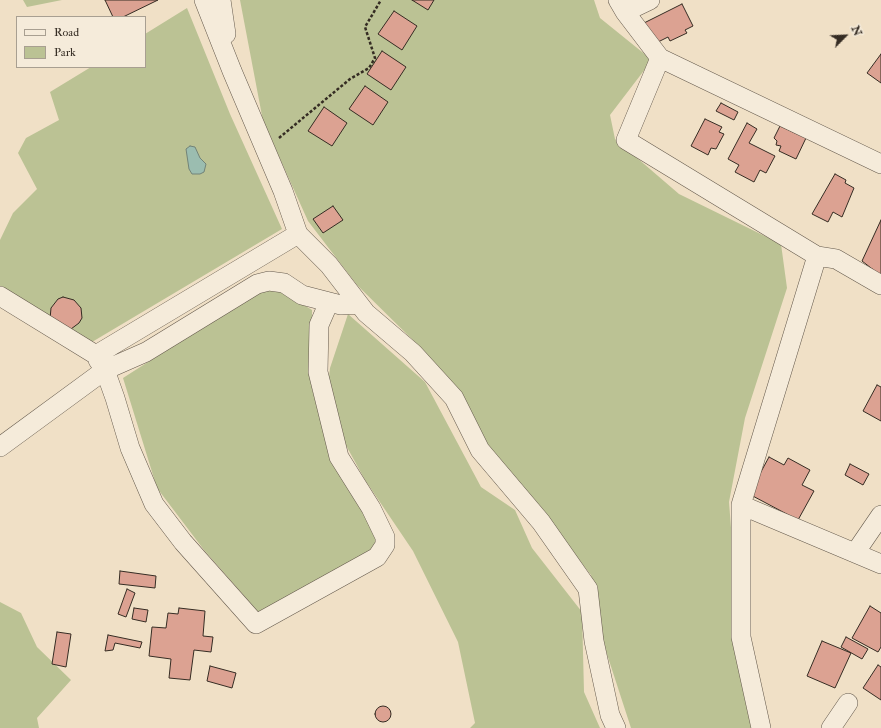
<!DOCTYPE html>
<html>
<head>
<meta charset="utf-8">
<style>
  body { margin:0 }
  #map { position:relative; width:881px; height:728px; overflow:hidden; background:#f0e0c6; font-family:"IM FELL Double Pica",serif }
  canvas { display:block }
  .legend { position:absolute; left:16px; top:16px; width:130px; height:52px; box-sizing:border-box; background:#f5ebda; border:1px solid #a89f91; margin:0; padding:5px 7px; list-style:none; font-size:12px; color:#352c23 }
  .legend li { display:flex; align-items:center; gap:8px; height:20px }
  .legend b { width:20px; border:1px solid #a89f91 }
  .north { position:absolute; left:825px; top:16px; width:40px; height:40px; -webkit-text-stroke:3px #f5ebda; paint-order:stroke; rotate:66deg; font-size:11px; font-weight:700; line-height:16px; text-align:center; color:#352c23 }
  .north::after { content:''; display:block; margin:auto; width:14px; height:18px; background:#352c23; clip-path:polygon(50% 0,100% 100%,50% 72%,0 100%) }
</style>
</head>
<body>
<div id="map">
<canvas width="881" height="728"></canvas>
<ul class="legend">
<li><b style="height:5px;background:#f5ebda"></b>Road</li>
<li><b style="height:11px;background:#bbc294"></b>Park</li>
</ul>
<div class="north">N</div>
</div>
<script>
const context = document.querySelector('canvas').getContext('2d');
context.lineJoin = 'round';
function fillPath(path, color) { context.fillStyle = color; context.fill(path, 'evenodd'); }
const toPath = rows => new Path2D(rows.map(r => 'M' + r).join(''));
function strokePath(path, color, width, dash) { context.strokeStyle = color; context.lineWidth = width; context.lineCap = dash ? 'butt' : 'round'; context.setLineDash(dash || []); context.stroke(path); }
fillPath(toPath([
  [23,0,62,0,27,7],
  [240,0,594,0,600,18,652,60,610,115,615,139,679,194,781,244,787,288,745,418,729,502,740,643,763,728,631,728,604,645,591,575,487,444,462,398,421,348,357,285,308,221,263,121],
  [187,8,230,114,282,229,92,342,0,287,0,240,13,213,37,189,18,153,26,138,59,120,50,92,91,67,145,67,145,34],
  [270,284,312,310,312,389,334,464,378,529,377,550,267,622,204,550,157,488,123,378],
  [348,314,425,382,481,487,515,510,532,548,582,612,584,692,600,728,470,728,475,723,458,642,413,551,365,480,331,418,327,393,330,368],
  [0,602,21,613,37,647,71,680,37,718,39,728,0,728]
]), '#bbc294');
const water = toPath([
  [190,146,195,147,200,158,206,164,204,172,200,174,192,174,189,169,186,149,190,146]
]);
fillPath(water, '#9bbdb0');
strokePath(water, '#728378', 1);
const building = toPath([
  [105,0,158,0,123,17,113,17,105,0],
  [412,0,434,0,428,10,412,0],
  [682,4,693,26,685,30,687,33,670,41,668,37,654,44,644,23,682,4],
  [394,11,417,26,402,50,378,34,394,11],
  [382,51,406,67,391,90,367,74,382,51],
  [881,54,881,83,867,73,881,54],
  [365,86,388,102,373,125,349,109,365,86],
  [721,103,738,112,734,120,716,111,721,103],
  [324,107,347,123,332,146,308,131,324,107],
  [705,119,722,127,719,132,724,134,716,149,711,148,708,155,691,146,705,119],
  [747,123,757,129,749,143,775,156,766,173,760,170,754,182,735,172,739,165,728,159,747,123],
  [780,126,806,138,796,159,779,151,781,146,776,145,777,141,774,138,780,126],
  [835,174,846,180,845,183,854,188,842,217,833,212,828,222,812,214,835,174],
  [333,206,343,220,323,233,313,219,333,206],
  [881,220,881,273,880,275,862,261,881,220],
  [63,297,74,300,81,308,82,318,79,323,71,329,50,319,51,308,58,299,63,297],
  [877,385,881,387,881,421,863,411,877,385],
  [769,457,784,465,788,458,810,470,802,485,814,491,798,520,749,494,769,457],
  [850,464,869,474,863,485,845,475,850,464],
  [120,571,156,576,155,588,119,584,120,571],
  [127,589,135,593,126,617,118,614,127,589],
  [870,606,881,613,881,647,878,652,852,638,870,606],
  [134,608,148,610,146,622,132,619,134,608],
  [179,608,205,611,203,636,213,637,211,652,194,650,190,680,169,678,171,659,149,656,152,627,166,628,168,613,178,614,179,608],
  [57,632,71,634,66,667,52,664,57,632],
  [108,635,142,642,140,648,115,643,113,650,105,651,108,635],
  [846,637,868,649,862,659,841,647,846,637],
  [822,641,851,653,835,688,807,676,822,641],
  [878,665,881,667,881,700,863,688,878,665],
  [210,666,236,673,232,688,207,681,210,666],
  '375 714a8 8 0 1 1 16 0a8 8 0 1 1-16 0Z'
]);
fillPath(building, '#dca292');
strokePath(building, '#352c23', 1);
const minor = toPath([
  [204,0,232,71,283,191,298,234,329,265,366,313,413,353,454,398,480,450,541,522,588,589,594,641,610,715,616,728],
  [221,0,226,34],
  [618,0,625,12,660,58,626,140,817,256,836,259,881,285],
  [625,12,650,0],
  [660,58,881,164],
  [0,296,96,355,298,234],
  [329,302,319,325,318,372,339,457,371,508,385,537,385,545,377,557,256,624,183,542,154,504,130,448,115,398,105,370,146,352,257,284,269,281,284,283,302,295,329,302,341,305,359,304],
  [0,447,105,370,98,360],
  [741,505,881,564],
  [855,553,881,515],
  [761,728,741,637,741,505,817,256],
  [831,728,848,703]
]);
strokePath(minor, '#64594c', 20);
strokePath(toPath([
  [279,138,350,79,369,68,375,58,365,27,381,0]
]), '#352c23', 2.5, [3, 2]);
strokePath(minor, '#f5ebda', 19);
</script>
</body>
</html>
